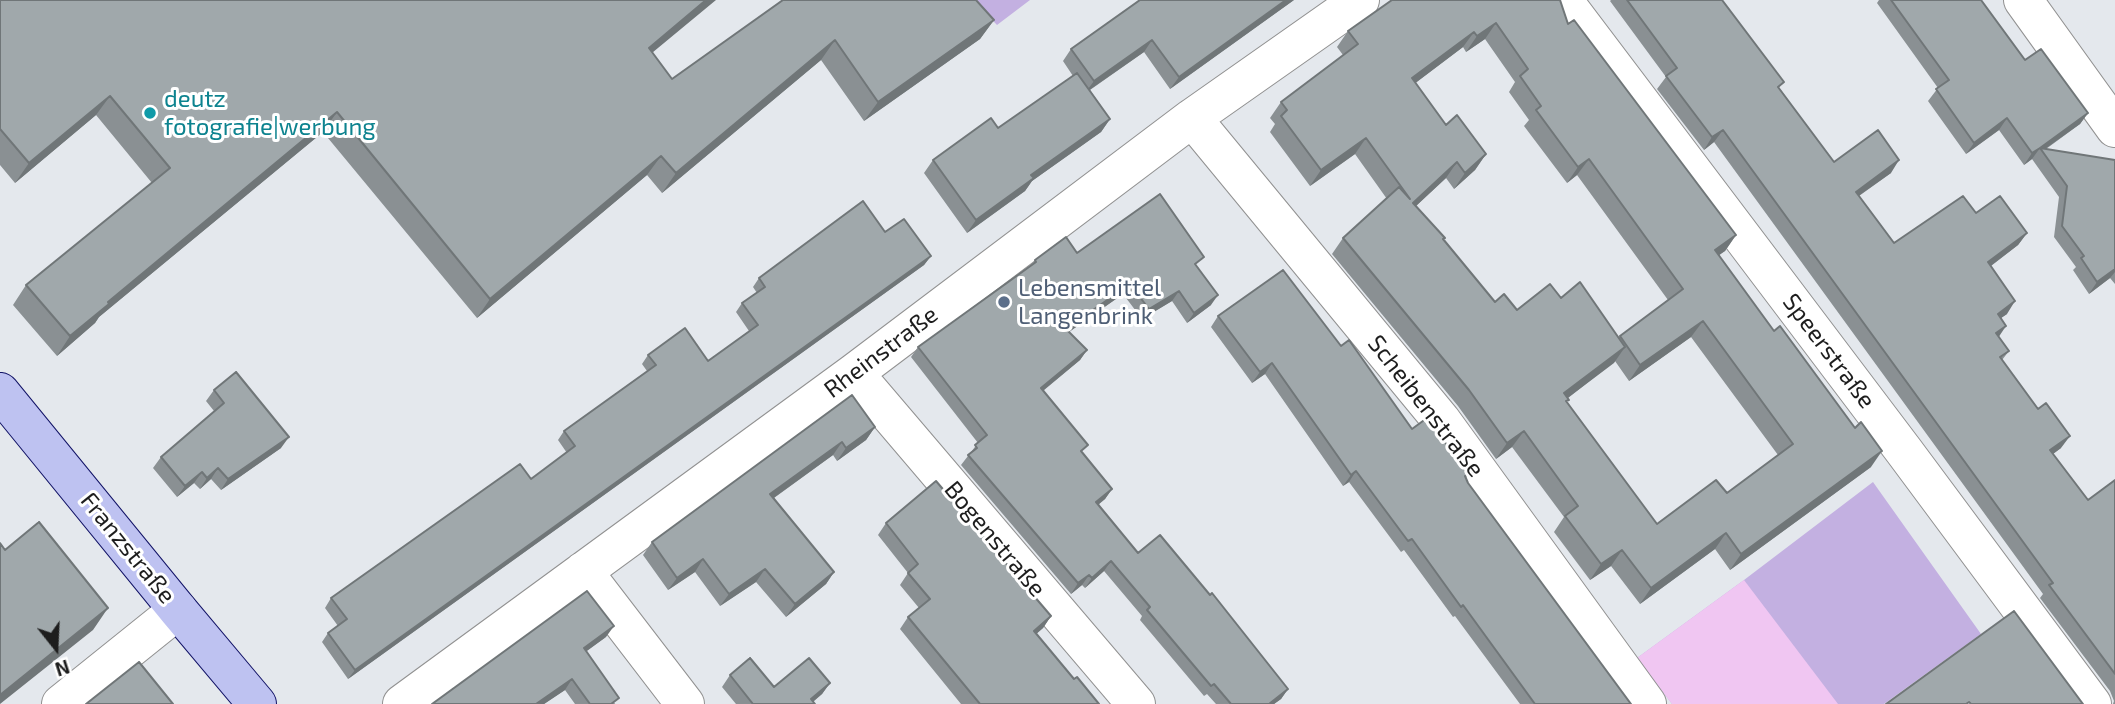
<!DOCTYPE html>
<html>
<head>
<meta charset="utf-8">
<style>
  body { margin:0 }
  #map { position:relative; width:2115px; height:704px; overflow:hidden; background:#e4e8ed; font-family:"Exo 2",sans-serif }
  canvas { display:block }
  .north { position:absolute; left:21px; top:613px; width:70px; height:70px; -webkit-text-stroke:5px #fff; paint-order:stroke; rotate:162deg; font-size:19px; font-weight:700; line-height:28px; text-align:center; color:#1d1d1d }
  .north::after { content:''; display:block; margin:auto; width:24px; height:32px; background:#1d1d1d; clip-path:polygon(50% 0,100% 100%,50% 72%,0 100%) }
</style>
</head>
<body>
<div id="map">
<canvas width="2115" height="704"></canvas>
<div class="north">N</div>
</div>
<script>
const context = document.querySelector('canvas').getContext('2d');
context.lineJoin = 'round';
function fillPath(path, color) { context.fillStyle = color; context.fill(path, 'evenodd'); }
const toPath = rows => new Path2D(rows.map(r => 'M' + r).join(''));
function strokePath(path, color, width, dash) { context.strokeStyle = color; context.lineWidth = width; context.lineCap = dash ? 'butt' : 'round'; context.setLineDash(dash || []); context.stroke(path); }
function label(font, color, halo, rows, align = 'center') {
  context.font = font + ' "Exo 2",sans-serif'; context.lineWidth = 6; context.setLineDash([]); context.textBaseline = 'middle'; context.strokeStyle = halo; context.fillStyle = color; for (const [text, x, y, turn = 0] of rows) {
    context.save(); context.translate(x, y); context.rotate((+turn || 0) * Math.PI / 180); context.textAlign = isNaN(turn) ? turn : align; if (halo) context.strokeText(text, 0, 0); context.fillText(text, 0, 0); context.restore();
  }
}
fillPath(toPath([
  [973,0,1030,0,997,25],
  [1873,482,1981,634,1884,704,1672,704,1637,658,1744,580]
]), '#c3b0e1');
fillPath(toPath([
  [1744,580,1838,704,1672,704,1637,658]
]), '#f0c6f2');
const street = toPath([
  [1563,0,1904,451,2092,704],
  [2023,0,2115,128],
  [1192,118,1441,420,1647,704],
  [854,373,1136,704],
  [583,571,685,704],
  [61,704,178,610],
  [402,704,854,373,1192,118,1360,0]
]);
const secondary = toPath([
  [0,392,178,610,257,704]
]);
strokePath(street, '#919191', 40);
strokePath(secondary, '#121366', 40);
strokePath(street, '#fff', 38);
strokePath(secondary, '#bec2f1', 38);
fillPath(toPath([
  [0,0,652,53,672,79,783,0,994,20,980,39,864,121,821,60,662,193,647,175,477,318,323,132,99,317,95,323,57,356,13,305,26,285,152,183,96,115,15,183,0,165],
  [1294,0,1170,89,1144,52,1090,90,1110,119,1101,132,1032,181,1025,191,967,233,924,173,933,160,998,128,1073,76,1063,61,1071,49],
  [1392,0,1568,24,1736,235,1725,251,1718,255,1871,467,1730,570,1715,549,1640,604,1611,566,1590,580,1554,532,1564,517,1512,447,1496,459,1458,406,1332,254,1343,238,1387,199,1355,154,1310,186,1270,132,1275,124,1270,118,1281,102,1343,55,1337,47,1348,31],
  [1485,39,1515,82,1509,92,1529,120,1524,126,1567,183,1577,175,1668,300,1619,337,1561,298,1517,310,1495,302,1416,206,1446,178,1454,189,1475,170,1486,154,1446,125,1415,83,1463,47,1466,52],
  [1691,337,1778,455,1727,493,1657,524,1567,402,1568,398,1615,361,1629,381],
  [1611,0,1722,0,1780,89,1834,162,1891,173,1859,196,1894,243,1976,213,2027,233,2018,245,1991,266,2007,314,2001,318,1999,337,2009,351,2002,360,2061,448,2053,454,2088,500,2115,480,2115,704,2113,704,2114,701,2110,691,2040,598,2043,594,1714,142,1704,150,1657,89,1666,77,1610,1],
  [1879,0,1981,0,2025,60,2088,113,2080,124,2046,149,2115,160,2115,284,2110,278,2089,294,2073,270,2076,267,2054,237,2059,197,2032,159,2024,165,1999,130,1966,154,1928,101,1938,88,1877,3],
  [885,232,931,256,924,265,348,679,322,642,328,633,338,626,325,608,331,598,531,479,567,453,558,440,564,431,647,371,642,364,648,355,708,361,749,331,736,312,742,303,757,293,753,287,759,278],
  [1077,253,1198,267,1211,305,1187,323,1172,301,1142,319,1123,294,1069,332,1087,350,1080,360,1043,391,1082,453,1112,489,1105,499,1098,505,1138,553,1288,689,1281,699,1274,704,1216,704,1207,694,1204,696,1140,620,1142,616,1104,571,1085,588,1082,585,1071,594,961,465,978,443,911,357,918,347,1031,265,1035,260],
  [1218,316,1341,346,1412,429,1468,474,1466,478,1468,483,1631,704,1520,704,1455,616,1453,617,1404,550,1401,552,1349,482,1343,486,1265,374,1252,383,1211,327],
  [214,390,281,448,221,490,211,479,200,489,194,483,177,497,153,468,161,457,214,411,206,401],
  [852,395,875,427,866,440,837,461,833,455,774,498,834,572,826,584,786,617,756,582,720,606,695,572,668,590,643,555,652,542],
  [886,523,1051,616,1043,628,1036,634,1074,679,1099,704,961,704,900,629,908,617,919,608,900,585,908,573,878,535],
  [606,637,586,651,615,704,575,704,565,690,544,704,432,704],
  [730,675,774,687,830,683,822,694,813,702,815,704,736,704,722,687]
]), '#8a9093');
fillPath(toPath([
  [706,0,716,0,635,67,649,48],
  [1286,0,1294,0,1170,89,1179,77],
  [994,20,980,39,864,121,878,102],
  [1496,23,1485,39,1466,52,1477,36],
  [1474,32,1463,47,1401,94,1412,78],
  [835,40,821,60,662,193,676,173],
  [1152,40,1144,52,1085,93,1094,81],
  [110,96,96,115,15,183,29,163],
  [337,112,323,132,99,317,95,323,57,356,70,336,108,302],
  [2088,113,2080,124,2042,151,2040,148],
  [2007,118,1999,130,1966,154,1974,143],
  [1110,119,1101,132,1032,181,1025,191,967,233,976,220,1031,175],
  [1723,130,1714,142,1704,150,1712,137],
  [1366,138,1355,154,1310,186,1321,170],
  [2040,148,2032,159,2024,165,2032,153],
  [1486,154,1475,170,1454,189,1465,173],
  [661,156,647,175,477,318,490,299],
  [1589,159,1577,175,1567,183,1578,167],
  [1899,160,1891,173,1847,204,1856,192],
  [1457,162,1446,178,1402,219,1413,203],
  [2027,233,2018,245,1980,274,1988,262],
  [1736,235,1725,251,1704,266,1715,250],
  [931,256,924,265,348,679,355,670],
  [2115,269,2115,272,2110,278,2089,294,2097,282],
  [1130,284,1123,294,1059,339,1066,329],
  [1179,291,1172,301,1142,319,1149,309],
  [1218,295,1211,305,1187,323,1194,313],
  [2015,301,2007,314,1989,326,1998,314],
  [1703,321,1691,337,1629,381,1640,365],
  [2006,326,1998,338,1996,333],
  [1625,347,1614,363,1553,409,1564,393],
  [1087,350,1080,360,1034,398,1041,388],
  [1272,363,1265,374,1252,383,1260,372],
  [875,427,866,440,837,461,846,448],
  [1524,431,1512,447,1496,459,1507,443],
  [2070,436,2061,448,2042,462,2050,450],
  [289,437,281,448,221,490,228,479],
  [842,442,833,455,761,507,770,494],
  [1882,451,1871,467,1730,570,1741,554],
  [218,468,211,479,200,489,207,478],
  [1356,471,1349,482,1343,486,1351,475],
  [202,472,194,483,177,497,185,486],
  [1112,489,1105,499,1089,512,1096,502],
  [1726,533,1715,549,1640,604,1651,588],
  [1622,550,1611,566,1590,580,1601,564],
  [703,559,695,572,668,590,677,578],
  [1111,561,1104,571,1085,588,1092,578],
  [765,569,756,582,720,606,729,594],
  [834,572,826,584,786,617,795,604],
  [1089,575,1082,585,1071,594,1078,583],
  [108,608,93,630,0,704,0,695],
  [1051,616,1043,628,1026,643,1034,631],
  [614,626,606,637,576,659,584,648],
  [572,679,565,690,544,704,536,704],
  [830,683,822,694,810,704,811,699],
  [1288,689,1281,699,1274,704,1269,704]
]), '#707678');
const building = toPath([
  [0,0,706,0,649,48,672,79,783,0,976,0,994,20,878,102,835,40,676,173,661,156,490,299,337,112,108,302,109,304,70,336,26,285,170,168,110,96,29,163,0,129,0,0],
  [1140,0,1286,0,1179,77,1152,40,1094,81,1071,49,1140,0],
  [1392,0,1560,0,1568,24,1574,20,1736,235,1715,250,1774,331,1780,326,1855,428,1861,422,1882,451,1741,554,1726,533,1651,588,1622,550,1601,564,1565,516,1578,506,1524,431,1507,443,1469,390,1343,238,1399,187,1410,199,1366,138,1321,170,1281,116,1287,110,1281,102,1358,44,1348,31,1392,0],
  [1496,23,1528,69,1520,76,1541,106,1536,110,1578,167,1589,159,1683,289,1620,336,1640,365,1703,321,1793,444,1727,493,1716,480,1657,524,1566,401,1569,400,1564,393,1625,347,1580,282,1561,298,1550,284,1517,310,1504,294,1495,302,1443,239,1445,238,1413,203,1457,162,1465,173,1486,154,1457,115,1446,125,1412,78,1474,32,1477,36,1496,23],
  [1627,0,1722,0,1784,82,1778,87,1834,162,1878,130,1899,160,1856,192,1894,243,1963,196,1976,213,2000,196,2027,233,1988,262,2015,301,1998,314,2006,326,1996,333,2009,351,2000,357,2038,409,2046,403,2070,436,2050,450,2088,500,2115,480,2115,674,2049,585,2053,583,1723,130,1712,137,1666,76,1677,68,1627,0],
  [1891,0,1981,0,2025,60,2041,49,2088,113,2040,148,2115,160,2115,269,2097,282,2081,258,2084,256,2062,226,2067,186,2040,148,2032,153,2007,118,1974,143,1936,89,1949,80,1891,0],
  [1077,73,1110,119,1031,175,1034,178,976,220,933,160,991,118,998,128,1077,73],
  [1160,194,1204,257,1195,264,1218,295,1194,313,1179,291,1149,309,1130,284,1066,329,1087,350,1041,388,1088,445,1081,451,1112,489,1096,502,1138,553,1160,535,1210,595,1212,593,1288,689,1269,704,1231,704,1214,684,1211,686,1147,610,1150,607,1111,561,1092,578,1089,575,1078,583,968,455,977,448,975,445,987,435,918,347,1036,262,1035,260,1066,237,1077,253,1160,194],
  [863,201,885,232,904,219,931,256,355,670,328,633,347,619,331,598,520,464,531,479,575,446,564,431,656,365,648,355,685,328,708,361,758,325,742,303,765,287,759,278,863,201],
  [1283,270,1341,346,1349,340,1412,429,1427,418,1431,423,1468,474,1465,476,1468,483,1631,704,1535,704,1463,605,1461,607,1412,539,1408,541,1356,471,1351,475,1272,363,1260,372,1218,316,1283,270],
  [236,372,289,437,228,479,218,468,207,478,202,472,185,486,161,457,224,403,214,390,236,372],
  [852,395,875,427,846,448,842,442,770,494,834,572,795,604,765,569,729,594,703,559,677,578,652,542,852,395],
  [936,481,1051,616,1034,631,1074,679,1077,677,1099,704,980,704,908,617,930,599,908,573,918,564,886,523,936,481],
  [39,522,108,608,0,695,0,543,5,550,39,522],
  [587,591,614,626,584,648,619,698,611,704,590,704,572,679,536,704,432,704,587,591],
  [2014,611,2083,704,1971,704,1969,702,1966,704,1886,704,2014,611],
  [750,658,774,687,809,658,830,683,811,699,815,704,753,704,730,675,750,658],
  [139,662,173,704,86,704,139,662]
]);
fillPath(building, '#a0a8ab');
strokePath(building, '#707678', 2);
for (const [x, y, r, color] of [
  [150,113,7,"#0f9aa8"],
  [1004,302,7,"#5c6f8a"]
]) { const dot = new Path2D(); dot.arc(x, y, r, 0, 2 * Math.PI); context.fillStyle = color; context.fill(dot); strokePath(dot, '#fff', 2.5); }
label('24px', '#0d838f', '#fff', [
  ["deutz",164,99],
  ["fotografie|werbung",164,127]
], 'left');
label('24px', '#4e5e75', '#fff', [
  ["Lebensmittel",1018,288],
  ["Langenbrink",1018,316]
], 'left');
label('24px', '#1d1d1d', '#fff', [
  ["Speerstraße",1829,351,53],
  ["Rheinstraße",881,352,-37],
  ["Scheibenstraße",1426,406,52],
  ["Bogenstraße",995,539,50],
  ["Franzstraße",128,548,51]
]);
</script>
</body>
</html>
